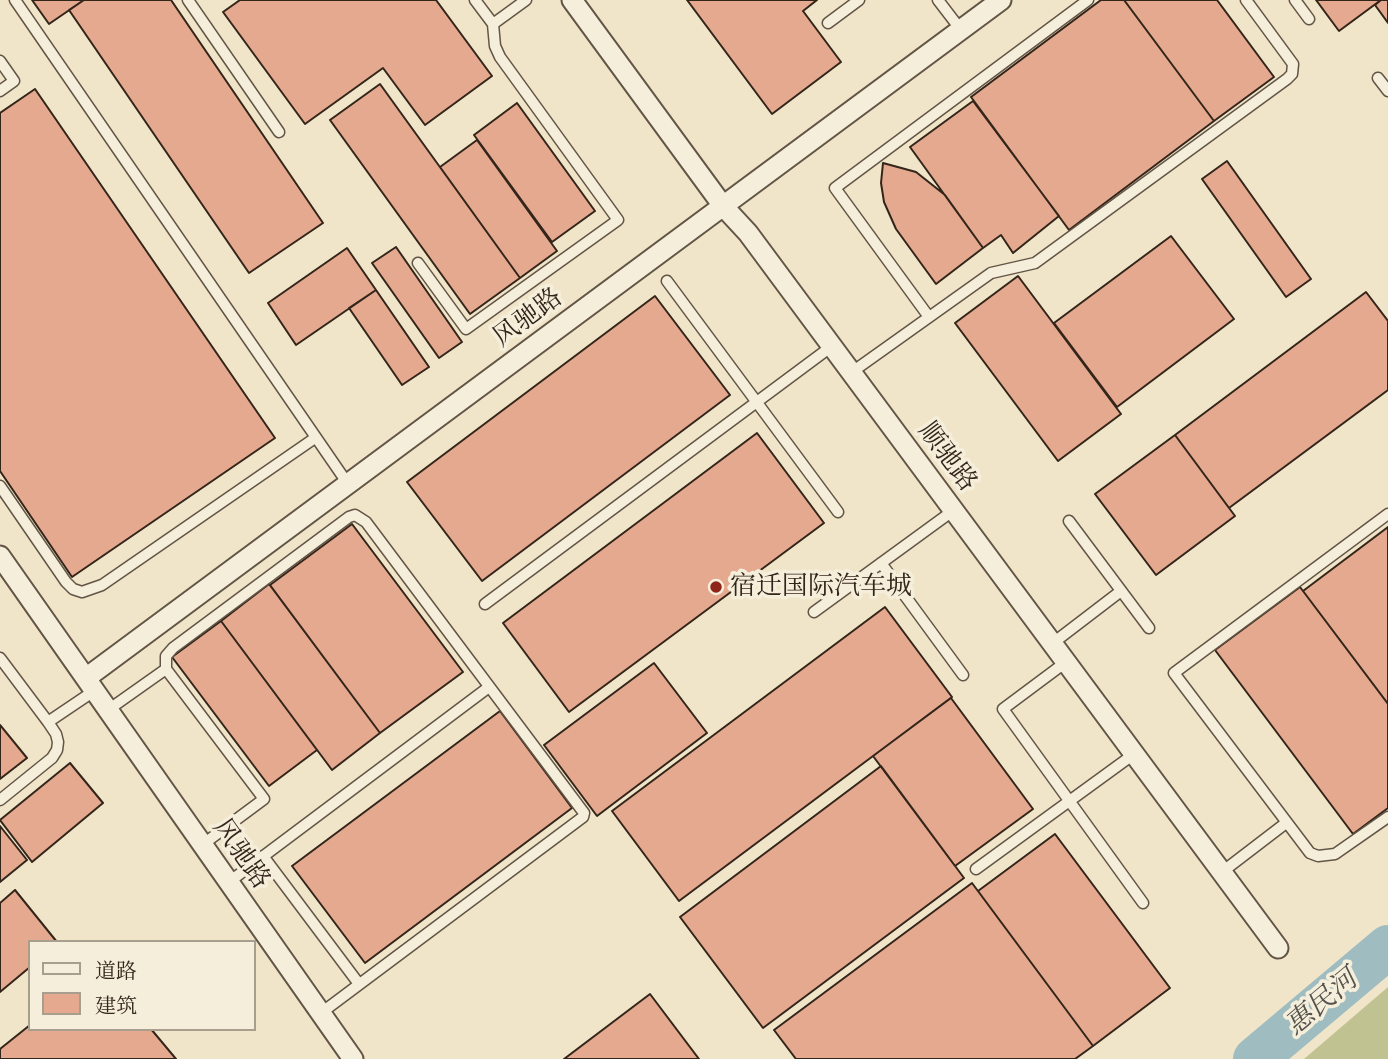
<!DOCTYPE html>
<html>
<head>
<meta charset="utf-8">
<style>
  body { margin:0 }
  #map { position:relative; width:1388px; height:1059px; overflow:hidden; background:#f0e5c8; font-family:"EB Garamond","Noto Serif SC",serif }
  canvas { display:block }
  .legend { position:absolute; left:28px; top:940px; width:228px; height:91px; box-sizing:border-box; background:#f5eedb; border:2px solid #a89e8e; margin:0; padding:9px 12px; list-style:none; font-size:21px; color:#34251b }
  .legend li { display:flex; align-items:center; gap:14px; height:35px }
  .legend b { width:35px; border:2px solid #a89e8e }
</style>
</head>
<body>
<div id="map">
<canvas width="1388" height="1059"></canvas>
<ul class="legend">
<li><b style="height:9px;background:#f5eedb"></b>道路</li>
<li><b style="height:19px;background:#e4a98e"></b>建筑</li>
</ul>
</div>
<script>
const context = document.querySelector('canvas').getContext('2d');
context.lineJoin = 'round';
function fillPath(path, color) { context.fillStyle = color; context.fill(path, 'evenodd'); }
const toPath = rows => new Path2D(rows.map(r => 'M' + r).join(''));
function strokePath(path, color, width, dash) { context.strokeStyle = color; context.lineWidth = width; context.lineCap = dash ? 'butt' : 'round'; context.setLineDash(dash || []); context.stroke(path); }
function label(font, color, halo, rows, align = 'center') {
  context.font = font + ' "EB Garamond","Noto Serif SC",serif'; context.lineWidth = 7; context.setLineDash([]); context.textBaseline = 'middle'; context.strokeStyle = halo; context.fillStyle = color; for (const [text, x, y, turn = 0] of rows) {
    context.save(); context.translate(x, y); context.rotate((+turn || 0) * Math.PI / 180); context.textAlign = isNaN(turn) ? turn : align; if (halo) context.strokeText(text, 0, 0); context.fillText(text, 0, 0); context.restore();
  }
}
fillPath(toPath([
  [1388,987,1388,1059,1304,1059]
]), '#c1c291');
strokePath(toPath([
  [1255,1059,1388,947]
]), '#9fbcc0', 44);
const building = toPath([
  [32,0,84,0,49,24,32,0],
  [84,0,171,0,323,223,249,273,69,10,84,0],
  [240,0,436,0,492,76,425,125,383,68,305,124,223,12,240,0],
  [687,0,817,0,803,11,841,62,772,114,687,0],
  [1101,0,1124,0,1214,121,1069,230,971,97,1101,0],
  [1124,0,1217,0,1274,77,1214,121,1124,0],
  [1316,0,1381,0,1339,31,1316,0],
  [1381,0,1388,0,1388,23,1375,5,1381,0],
  [380,84,520,278,470,314,330,120,380,84],
  [35,89,275,438,72,577,0,471,0,113,35,89],
  [973,101,1059,216,1013,253,1001,235,983,248,910,147,973,101],
  [517,103,595,211,552,242,474,135,517,103],
  [477,140,557,251,520,278,440,167,477,140],
  [1227,161,1311,279,1286,297,1202,179,1227,161],
  [883,163,916,172,945,195,983,248,936,284,896,229,884,202,881,183,883,163],
  [1171,236,1234,319,1117,407,1054,323,1171,236],
  [396,247,462,342,439,358,372,263,396,247],
  [347,248,376,290,296,345,268,303,347,248],
  [1018,276,1121,414,1058,461,955,323,1018,276],
  [376,290,429,367,402,385,349,308,376,290],
  [1366,292,1388,321,1388,390,1229,508,1175,435,1366,292],
  [655,296,730,395,482,581,407,482,655,296],
  [757,433,824,523,569,712,503,623,757,433],
  [1175,435,1235,516,1156,575,1095,494,1175,435],
  [352,524,463,672,380,733,270,585,352,524],
  [1388,527,1388,704,1303,591,1388,527],
  [269,584,380,733,332,770,221,621,269,584],
  [1300,587,1388,704,1388,808,1353,834,1215,650,1300,587],
  [885,607,952,697,679,901,612,811,885,607],
  [221,621,317,750,269,786,172,657,221,621],
  [654,663,707,733,597,816,544,745,654,663],
  [951,698,1033,809,955,866,873,756,951,698],
  [500,711,572,808,365,963,292,866,500,711],
  [0,725,27,758,0,779,0,725],
  [70,763,103,803,32,862,0,820,70,763],
  [881,766,964,878,763,1028,680,917,881,766],
  [0,826,27,860,0,882,0,826],
  [1055,834,1170,988,1093,1046,978,891,1055,834],
  [972,883,1093,1046,1075,1059,796,1059,774,1030,972,883],
  [15,890,57,942,30,942,30,967,0,992,0,903,15,890],
  [650,994,699,1059,564,1059,650,994],
  [30,1025,30,1029,151,1029,176,1059,0,1059,0,1049,30,1025]
]);
fillPath(building, '#e4a98e');
strokePath(building, '#34251b', 2);
const service = toPath([
  [15,0,348,484],
  [188,0,279,132],
  [475,0,493,24,526,0],
  [938,0,961,30],
  [1295,0,1309,19],
  [828,23,859,0],
  [0,61,14,81,0,91],
  [1378,78,1388,91],
  [418,263,466,329,618,220,500,57,495,46,493,24],
  [667,281,838,512],
  [929,317,835,188,1088,0],
  [852,372,991,273,1035,263,1287,79,1292,74,1293,64,1246,0],
  [0,486,66,582,73,589,82,592,102,585,315,438],
  [1388,514,1174,673,1310,853,1318,856,1335,854,1388,817],
  [1069,521,1149,628],
  [881,563,963,675],
  [485,604,832,346],
  [814,612,954,510],
  [1053,643,1121,591],
  [0,658,48,722,56,734,58,742,57,750,52,758,0,800],
  [1066,662,1003,709,1143,903],
  [166,669,166,656,173,648,349,517,355,515,366,522,584,813,583,817,321,1013],
  [108,710,166,669,264,799,202,845],
  [48,722,94,691],
  [263,856,359,984],
  [976,869,1134,754],
  [1222,872,1286,823],
  [229,882,489,687]
]);
const minor = toPath([
  [572,0,723,206,748,233,1278,948],
  [0,556,353,1059],
  [86,678,1001,0]
]);
strokePath(service, '#635546', 13);
strokePath(minor, '#635546', 23);
strokePath(service, '#f5eedb', 10);
strokePath(minor, '#f5eedb', 19);
for (const [x, y, r, color] of [
  [716,587,7,"#8f2418"]
]) { const dot = new Path2D(); dot.arc(x, y, r, 0, 2 * Math.PI); context.fillStyle = color; context.fill(dot); strokePath(dot, '#f5eedb', 2.5); }
label('26px', '#34251b', '#f5eedb', [
  ["风驰路",528,318,-37],
  ["顺驰路",947,457,53],
  ["风驰路",241,854,55]
]);
label('26px', '#34251b', '#f5eedb', [
  ["宿迁国际汽车城",730,587]
], 'left');
label('italic 28px', '#54524d', '#f5eedb', [
  ["惠民河",1322,1003,-40]
]);
</script>
</body>
</html>
